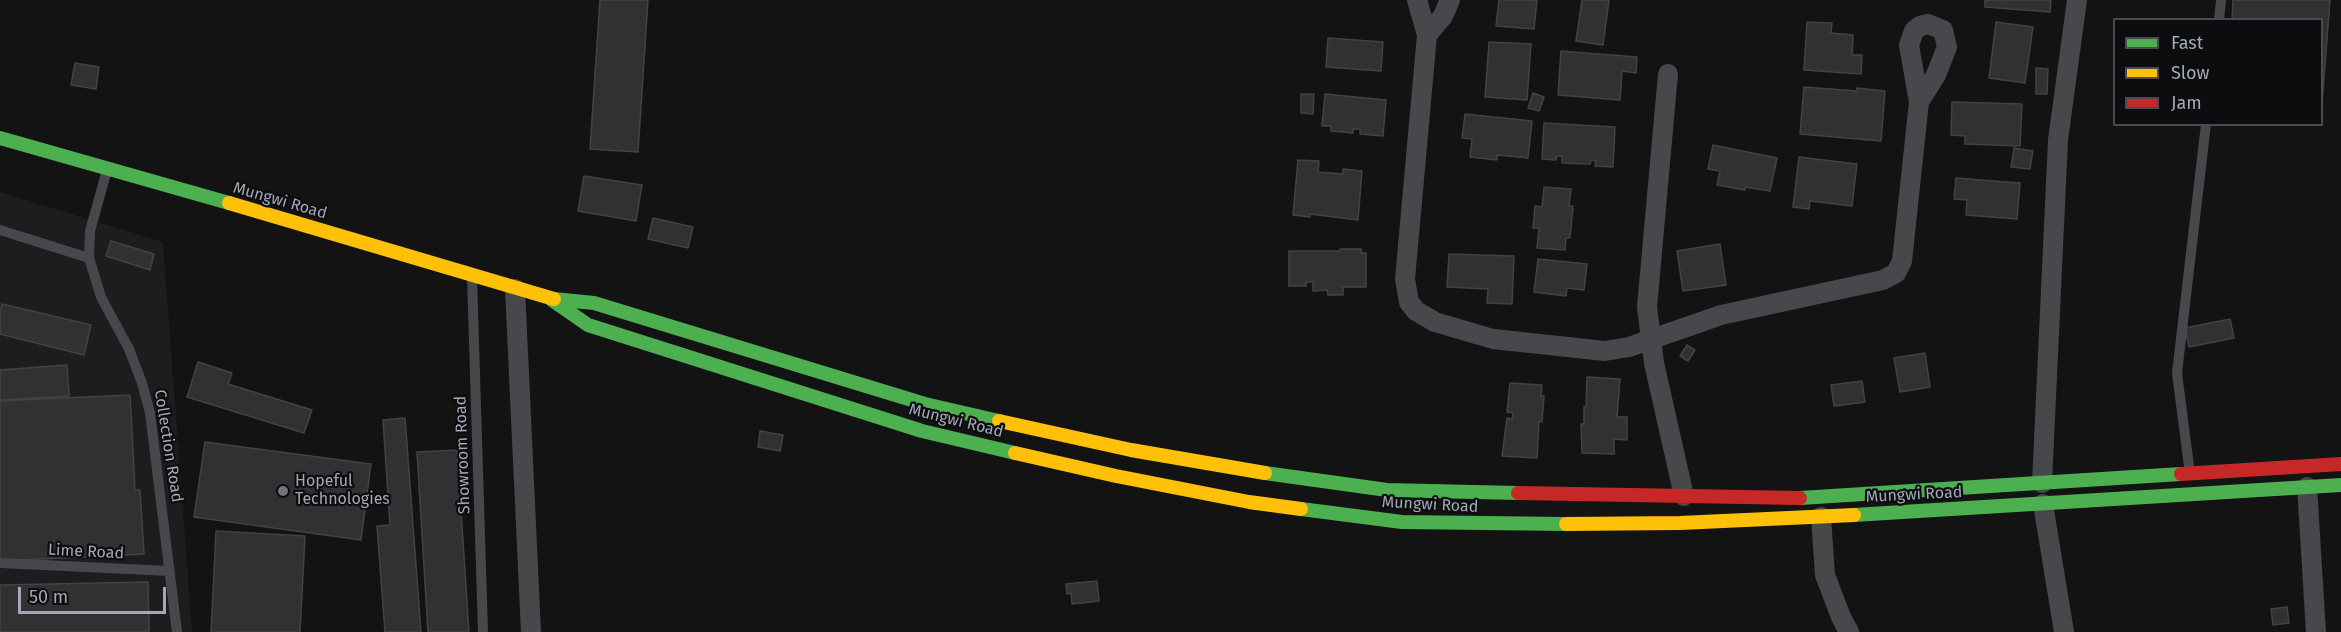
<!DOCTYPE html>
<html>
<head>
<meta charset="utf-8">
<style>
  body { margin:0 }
  #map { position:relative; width:2341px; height:632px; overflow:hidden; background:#131313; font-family:"Fira Sans",sans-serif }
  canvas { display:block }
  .legend { position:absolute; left:2113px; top:18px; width:210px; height:108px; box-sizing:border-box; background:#0d0d0f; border:2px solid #494b52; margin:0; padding:8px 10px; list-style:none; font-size:18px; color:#a2a9b6 }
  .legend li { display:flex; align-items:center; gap:12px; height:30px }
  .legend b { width:30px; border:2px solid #494b52 }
  .scale { position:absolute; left:18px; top:587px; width:148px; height:27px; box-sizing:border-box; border:3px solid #a2a9b6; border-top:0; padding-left:8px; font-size:18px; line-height:21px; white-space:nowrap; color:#a2a9b6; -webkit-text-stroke:4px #0d0d0f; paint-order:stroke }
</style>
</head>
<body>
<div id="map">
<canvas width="2341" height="632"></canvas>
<ul class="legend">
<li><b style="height:8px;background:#4caf50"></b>Fast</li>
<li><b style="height:8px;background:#ffc107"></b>Slow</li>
<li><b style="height:8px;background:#c62828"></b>Jam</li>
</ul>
<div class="scale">50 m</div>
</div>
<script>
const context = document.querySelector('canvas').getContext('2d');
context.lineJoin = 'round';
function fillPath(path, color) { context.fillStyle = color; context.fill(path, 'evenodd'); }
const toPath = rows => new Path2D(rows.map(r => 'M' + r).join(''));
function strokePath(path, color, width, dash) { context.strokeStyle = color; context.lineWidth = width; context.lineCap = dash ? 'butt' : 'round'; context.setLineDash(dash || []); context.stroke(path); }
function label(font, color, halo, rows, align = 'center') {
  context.font = font + ' "Fira Sans",sans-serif'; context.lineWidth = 4.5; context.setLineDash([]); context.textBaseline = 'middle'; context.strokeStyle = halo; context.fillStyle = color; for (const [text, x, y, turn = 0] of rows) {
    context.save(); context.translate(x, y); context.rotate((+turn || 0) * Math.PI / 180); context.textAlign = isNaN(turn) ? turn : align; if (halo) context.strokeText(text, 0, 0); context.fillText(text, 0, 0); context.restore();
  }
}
fillPath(toPath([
  [0,192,163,242,192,632,0,632]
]), '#1d1d1f');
const building = toPath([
  [600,0,648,0,638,152,590,149,600,0],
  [1499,0,1537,0,1534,29,1496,26,1499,0],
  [1582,0,1609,0,1603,45,1576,41,1582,0],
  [1985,0,2051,0,2050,12,1985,7,1985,0],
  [2233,0,2330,0,2322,104,2322,20,2232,20,2233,0],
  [1807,22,1832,23,1831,33,1853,35,1852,55,1862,55,1861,74,1804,70,1807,22],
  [1996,22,2033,27,2025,83,1989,78,1996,22],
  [1328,38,1383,42,1381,71,1326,67,1328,38],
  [1489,42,1531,44,1527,100,1485,97,1489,42],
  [1561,51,1637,57,1636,73,1622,71,1620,100,1558,95,1561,51],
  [75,63,99,67,96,89,71,85,75,63],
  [2036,68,2048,69,2047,94,2036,94,2036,68],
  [1804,87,1857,91,1857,88,1885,91,1881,141,1800,134,1804,87],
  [1533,93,1544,97,1539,111,1528,108,1533,93],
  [1301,94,1314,94,1313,114,1301,113,1301,94],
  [1325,94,1386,100,1383,136,1360,134,1360,129,1353,129,1353,133,1331,131,1331,126,1322,126,1325,94],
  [1952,102,2022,104,2020,146,1965,144,1965,136,1951,135,1952,102],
  [1465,114,1532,121,1528,158,1497,155,1497,160,1470,157,1472,139,1462,138,1465,114],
  [1544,123,1615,127,1613,167,1595,166,1596,161,1591,160,1590,164,1562,163,1562,156,1557,156,1556,160,1542,159,1544,123],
  [1713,145,1777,158,1770,191,1745,187,1745,190,1717,185,1720,171,1708,169,1713,145],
  [2014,148,2033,151,2030,169,2011,167,2014,148],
  [1799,157,1857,164,1852,206,1810,201,1809,209,1793,207,1799,157],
  [1298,160,1319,161,1318,172,1343,174,1343,169,1362,171,1358,220,1310,214,1310,217,1293,215,1298,160],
  [584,176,642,185,636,221,578,211,584,176],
  [1956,178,2020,183,2017,219,1966,215,1967,200,1954,199,1956,178],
  [1544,187,1571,189,1569,206,1573,206,1570,238,1566,238,1565,250,1537,248,1539,228,1533,228,1535,206,1542,207,1544,187],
  [653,218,693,227,688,248,648,239,653,218],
  [111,241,154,254,150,270,106,256,111,241],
  [1720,244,1726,285,1683,291,1677,251,1720,244],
  [1340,249,1361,249,1361,253,1366,253,1366,287,1343,287,1343,295,1328,295,1327,290,1313,291,1313,282,1306,282,1306,286,1289,286,1289,251,1340,251,1340,249],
  [1449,254,1514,256,1512,304,1487,303,1488,289,1447,287,1449,254],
  [1538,259,1587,264,1584,290,1567,288,1566,296,1534,292,1538,259],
  [2,304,91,325,84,355,0,334,0,313,2,304],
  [2230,319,2234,338,2189,347,2185,328,2230,319],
  [1687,345,1695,350,1688,361,1680,356,1687,345],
  [1925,353,1930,387,1900,392,1894,358,1925,353],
  [198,362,232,373,228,384,312,410,304,433,187,397,198,362],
  [67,365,69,396,0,400,0,370,67,365],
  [1587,377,1620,379,1617,417,1627,417,1627,440,1614,439,1614,454,1582,453,1581,424,1584,424,1584,407,1586,407,1587,377],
  [1862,381,1865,402,1834,406,1831,385,1862,381],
  [1510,383,1542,385,1541,396,1544,396,1542,422,1539,421,1537,458,1502,456,1507,418,1512,419,1513,413,1507,412,1510,383],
  [130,395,135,490,140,490,144,554,0,561,0,401,130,395],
  [405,418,421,632,385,632,377,526,390,525,383,420,405,418],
  [760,431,783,435,780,451,758,447,760,431],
  [205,442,371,464,361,540,194,517,205,442],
  [457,450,469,632,428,632,417,452,457,450],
  [216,531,305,536,300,632,211,632,216,531],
  [1097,581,1099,601,1072,604,1071,593,1067,594,1066,584,1097,581],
  [148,582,149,632,0,632,0,585,148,582],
  [2287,607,2289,623,2273,625,2271,609,2287,607]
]);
fillPath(building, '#313133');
strokePath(building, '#414347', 1.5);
strokePath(toPath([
  [2219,20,2221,0],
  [107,170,90,231,89,258,101,297,129,349,142,383,150,413,177,632],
  [0,230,89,258],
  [472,277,483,632],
  [2190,474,2177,373,2206,124],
  [0,563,170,571]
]), '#47484c', 10);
strokePath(toPath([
  [1417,0,1427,35,1405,279,1409,302,1416,311,1435,322,1493,339,1605,351,1629,347,1721,315,1883,280,1896,273,1902,261,1919,102,1909,45,1914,31,1920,26,1928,24,1943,30,1947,47,1936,75,1919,102],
  [1427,35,1443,16,1450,0],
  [1668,74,1647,307,1654,363,1684,496],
  [515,289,531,632],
  [2042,483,2058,140,2077,0],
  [2307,487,2316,632],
  [2043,504,2064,632],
  [1821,517,1825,575,1841,617,1849,632]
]), '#47484c', 20);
strokePath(toPath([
  [0,138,229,203],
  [554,299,594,303,925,404,999,421],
  [552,300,588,325,922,431,1015,453],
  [1265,473,1387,490,1518,493],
  [1800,498,2181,474],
  [1301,509,1402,522,1566,524],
  [1854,515,2341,485]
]), '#4caf50', 14);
strokePath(toPath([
  [229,203,554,299],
  [999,421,1131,450,1265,473],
  [1015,453,1116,476,1249,502,1301,509],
  [1566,524,1680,523,1854,515]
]), '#ffc107', 14);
strokePath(toPath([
  [2181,474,2341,464],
  [1518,493,1800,498]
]), '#c62828', 14);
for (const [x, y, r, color] of [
  [283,491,6,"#70747d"]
]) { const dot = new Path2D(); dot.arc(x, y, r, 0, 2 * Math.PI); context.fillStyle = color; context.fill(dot); strokePath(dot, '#0d0d0f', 2); }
label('16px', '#a2a9b6', '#0d0d0f', [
  ["Mungwi Road",280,201,16],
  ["Mungwi Road",956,421,14],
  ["Collection Road",168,446,81],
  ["Showroom Road",463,455,-92],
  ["Mungwi Road",1914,495,-3],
  ["Mungwi Road",1430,505,3],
  ["Lime Road",86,552,3]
]);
label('16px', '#a2a9b6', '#0d0d0f', [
  ["Hopeful",295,482],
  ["Technologies",295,500]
], 'left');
</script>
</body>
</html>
